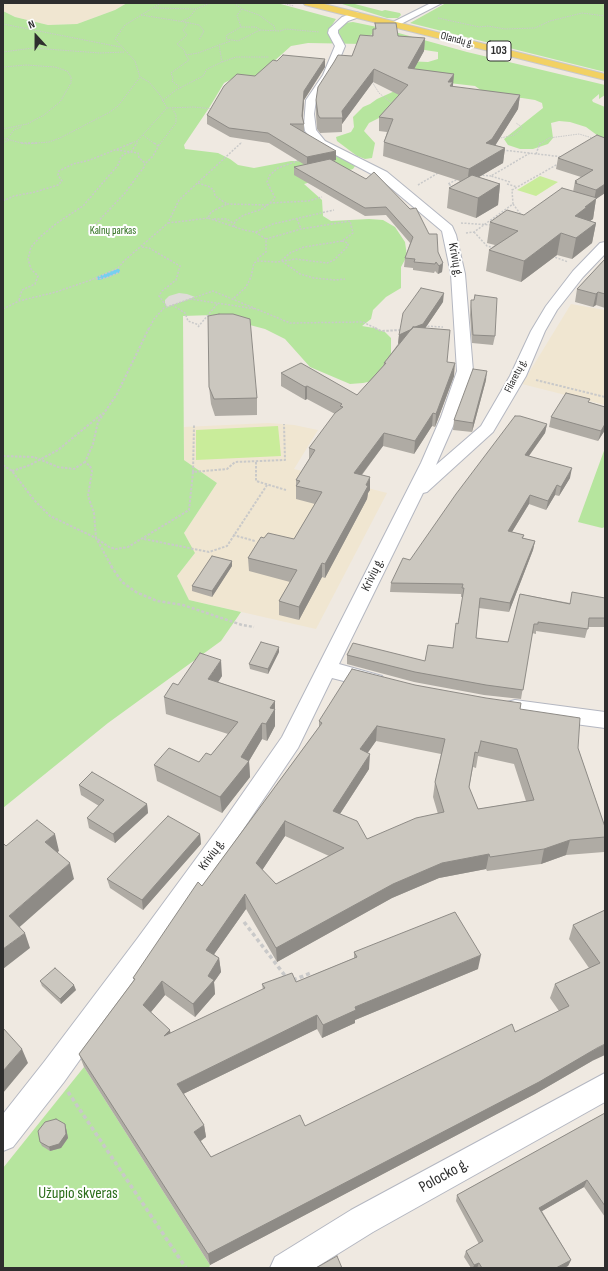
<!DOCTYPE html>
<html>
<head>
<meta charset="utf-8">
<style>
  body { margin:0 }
  #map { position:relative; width:608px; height:1271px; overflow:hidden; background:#efe9e1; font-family:"Sofia Sans Condensed",sans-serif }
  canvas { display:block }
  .frame { position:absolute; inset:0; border:4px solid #2e2e2e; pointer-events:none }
  .north { position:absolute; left:16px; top:16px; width:40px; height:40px; -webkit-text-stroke:3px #fff; paint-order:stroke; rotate:339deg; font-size:11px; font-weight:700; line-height:16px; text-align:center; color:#2e2e2e }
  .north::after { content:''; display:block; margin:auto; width:14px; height:18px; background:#2e2e2e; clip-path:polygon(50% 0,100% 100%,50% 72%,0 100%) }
</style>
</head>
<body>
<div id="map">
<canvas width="608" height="1271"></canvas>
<div class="frame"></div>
<div class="north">N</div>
</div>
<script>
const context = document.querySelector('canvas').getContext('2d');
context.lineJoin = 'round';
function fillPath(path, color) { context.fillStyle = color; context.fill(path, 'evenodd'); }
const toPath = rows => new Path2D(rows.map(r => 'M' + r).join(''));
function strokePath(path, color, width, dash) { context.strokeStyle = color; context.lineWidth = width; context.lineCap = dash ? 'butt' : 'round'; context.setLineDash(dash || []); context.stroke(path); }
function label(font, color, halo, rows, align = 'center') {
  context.font = font + ' "Sofia Sans Condensed",sans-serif'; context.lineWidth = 4; context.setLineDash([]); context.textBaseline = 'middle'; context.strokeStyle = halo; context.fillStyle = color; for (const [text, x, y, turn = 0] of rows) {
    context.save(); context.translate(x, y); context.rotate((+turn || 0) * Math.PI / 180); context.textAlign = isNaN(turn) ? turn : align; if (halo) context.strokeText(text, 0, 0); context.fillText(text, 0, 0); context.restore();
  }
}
fillPath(toPath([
  [3,3,127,3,115,10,77,24,48,25,15,17,3,11],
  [571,304,605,310,605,405,522,384],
  [269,423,294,425,318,430,294,469,387,493,316,629,189,600,177,576,195,553,184,533,217,483,184,460,184,427]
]), '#f0e6d1');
fillPath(toPath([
  [127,3,277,3,336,19,332,25,338,27,343,23,353,22,377,27,467,52,605,85,605,95,599,99,599,94,592,100,593,102,605,107,605,141,586,127,570,122,559,121,551,123,553,138,548,144,533,149,520,149,508,145,504,139,543,108,542,103,535,100,522,98,497,97,488,95,475,86,449,83,369,123,364,131,375,143,372,158,365,159,357,156,337,141,336,137,351,132,354,127,353,117,363,107,370,104,377,99,397,90,419,74,404,61,428,62,438,59,438,52,418,49,383,33,372,34,364,44,308,43,291,46,253,80,232,79,224,83,209,108,184,145,185,149,218,153,230,159,238,165,254,168,291,161,302,161,333,154,338,155,355,166,353,169,304,184,322,200,323,216,331,221,369,219,383,220,395,227,405,242,407,256,401,267,401,288,386,297,373,310,371,319,362,326,374,328,385,332,391,338,391,363,377,380,363,383,350,384,310,367,285,339,265,329,212,315,183,316,184,460,217,483,184,533,195,553,177,576,189,600,241,612,221,641,108,723,3,808,3,11,15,17,48,25,77,24,115,10],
  [339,3,351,3,382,11,385,10,400,13,401,15,398,18,387,18],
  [446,3,605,3,605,72,410,23],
  [605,448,605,527,602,528,578,522],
  [84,1067,210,1265,209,1268,3,1268,3,1168]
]), '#b6e59e');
fillPath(toPath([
  [540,176,558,182,536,196,517,190],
  [278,426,281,456,196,460,196,430]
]), '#c9ec9a');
fillPath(toPath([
  [179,293,187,294,195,297,167,307,165,303,165,300,169,296]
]), '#dfdcd8');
strokePath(toPath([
  [99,278,118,271]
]), '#75cff0', 4);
const street = toPath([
  [431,3,442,3,397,26,391,26,389,24,431,3],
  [356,12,359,13,361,15,359,17,348,21,338,30,338,33,345,46,333,75,316,100,314,114,316,130,325,141,387,172,452,226,456,235,465,274,473,371,457,417,436,465,481,426,510,376,531,331,546,306,573,271,600,243,605,242,605,254,583,277,557,310,545,331,526,376,493,432,427,492,423,493,339,664,382,676,385,681,382,686,375,689,332,678,298,748,236,840,64,1082,13,1147,3,1151,3,1114,44,1062,137,939,220,826,282,737,421,463,441,417,457,371,451,274,442,231,379,178,317,145,305,131,304,125,306,100,323,75,335,46,328,33,329,29,342,17,356,12],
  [515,700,605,712,605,728,515,716,507,714,504,708,507,702,515,700],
  [605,1073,605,1102,373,1232,315,1268,270,1268,275,1257,351,1210,605,1073]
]);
const primary = toPath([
  [303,3,320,3,605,74,605,80,305,5,303,3]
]);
strokePath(street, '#b4b7c1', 2);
strokePath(primary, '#c9c9c9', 2);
strokePath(toPath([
  [234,3,242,9,237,15,241,27],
  [282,3,294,6],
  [155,8,196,9],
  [242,9,259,15,274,26,275,30],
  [141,15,185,22,187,25,183,30,187,35,177,44,184,50,186,55],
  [438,18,479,27,488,26,505,29,535,28,550,21,582,13,605,16],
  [182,21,189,18,196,9,210,3],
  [185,22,199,25,204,31,199,40],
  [3,24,120,47],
  [241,27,256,27,260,30,238,41,226,39,227,35,241,27],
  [260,30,280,31,286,29,319,32],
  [3,52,33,48,100,53,125,52],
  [222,62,236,57,269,57],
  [3,67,26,65,55,67,67,71,71,77,71,83,60,102,44,115,27,124,3,129],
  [371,80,379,93,394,105],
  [181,88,172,81,173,78,171,73,189,60,186,55,198,53,219,45],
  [162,101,176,90,203,76,207,69,222,62,219,45,231,41],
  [167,108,194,107,213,109],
  [143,135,155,144],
  [3,138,25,144],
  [7,139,14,130,21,127],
  [496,139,514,135,518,132,522,127,516,123],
  [137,141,137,144],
  [3,143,9,140],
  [26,144,49,142,60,138,110,112,118,106,140,77,135,61,115,39,125,25,161,3],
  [129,144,137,141,167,108,160,95,149,82,140,77],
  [160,144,176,123,176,115,172,108],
  [240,144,242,142],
  [540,144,549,138,579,134,596,139]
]), '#c9c9c9', 1, [1.5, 1]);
strokePath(toPath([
  [21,143,38,143],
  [154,143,158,146],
  [503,150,563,157],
  [536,154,540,143],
  [146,163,153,156,160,143],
  [479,175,491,176],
  [510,182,491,176,530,153],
  [198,183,210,187,214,191,215,196,227,204,211,212,208,218,244,230,255,232,266,239,266,252,258,258,258,261],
  [507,184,517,187],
  [418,185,438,173],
  [454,187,448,184,458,179],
  [3,201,14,196,35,192,58,185,62,181,58,175,59,171,73,164,90,160,132,143],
  [270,203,275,198,267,182,270,175,278,168,300,160],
  [227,204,267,205],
  [513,204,522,216],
  [214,219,227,219,234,224],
  [297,219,301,229],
  [168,223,209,218],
  [461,223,492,225],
  [234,227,235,221,244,215,262,209,270,203,308,201,322,197],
  [88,232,125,193,144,167,145,163,139,158,138,153,116,150],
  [256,232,273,224,334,210],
  [474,232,487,246,495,248],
  [466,233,474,232,513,204,512,190,558,164],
  [266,239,301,229,350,221,353,233,342,241,304,247,290,253,281,261],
  [142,247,149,248,180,266,176,280,162,291,159,296,167,307],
  [552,256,568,262],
  [282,261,300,274,314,278,335,280,345,279],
  [96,279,106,278,120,272],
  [234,298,246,287,251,277,254,263,258,261,277,262,296,259,327,263,334,260,348,246,348,243,342,241],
  [190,299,256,309],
  [19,300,22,290,35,284,38,276,31,269,28,259,31,247,40,237,57,223,83,206,118,165,121,157,124,154,131,152,137,143],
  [172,305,185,313,188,321,199,325],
  [3,309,19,301,56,292,91,280,118,268,125,260,168,223,179,200,241,143],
  [424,326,443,327],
  [198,327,218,303],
  [149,329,154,319,164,308,213,291,290,323,363,322,377,329]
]), '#c9c9c9', 1.5, [2, 1.5]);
strokePath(toPath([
  [149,328,117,394,98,422,93,444,85,462,90,466,92,471,88,496,94,513,96,538,109,547,116,549,128,547,189,510,193,472,227,469,235,462,285,460,284,424],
  [375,328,381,331,402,330],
  [536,380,605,397],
  [3,456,34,457,58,467,74,469,85,462],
  [256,462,256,481,286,490],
  [3,465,12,471,34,500,50,516,96,538,112,567],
  [12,471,30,465,58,450,103,413],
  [193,472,194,425],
  [233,535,255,541],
  [144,539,209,552,227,546,267,485]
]), '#c9c9c9', 2, [2.5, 1.5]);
strokePath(toPath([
  [111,566,122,582,136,592,157,601,183,605,242,625,254,627]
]), '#c9c9c9', 2.5, [3, 2]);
strokePath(toPath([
  [244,922,286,977],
  [293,980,311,973],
  [68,1092,186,1268]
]), '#c9c9c9', 3.5, [4, 3]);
fillPath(street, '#fff');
fillPath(primary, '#f2d163');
fillPath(toPath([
  [375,23,398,36,425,38,424,51,414,69,454,74,452,87,520,95,518,109,495,145,505,148,503,163,479,177,500,184,498,205,476,218,447,208,449,188,460,181,383,156,384,142,387,132,379,131,379,117,399,95,373,82,342,124,342,132,320,133,317,129,316,114,316,100,352,56,372,35,373,29,375,29],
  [325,67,304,100,303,118,304,124,304,132,336,160,333,161,438,252,443,263,442,272,438,274,435,271,434,273,413,270,413,268,404,267,405,258,410,243,386,215,365,216,294,175,294,167,305,165,269,143,230,137,207,124,207,115,255,76],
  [605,138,605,193,596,199,593,219,590,221,596,223,592,243,572,259,557,255,521,282,486,271,489,250,495,245,487,243,490,222,524,215,573,192,575,181,581,177,556,169,558,158],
  [605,259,605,308,596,305,593,307,575,302,577,289],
  [471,300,474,300,495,336,493,345,472,343,470,315],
  [443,302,425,328,447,362,454,376,435,427,432,426,414,454,383,446,362,475,370,490,368,493,367,499,325,578,322,577,299,620,279,615,279,601,290,582,249,571,248,558,264,538,294,539,315,504,296,499,296,480,309,459,309,448,335,414,307,399,305,400,281,386,281,373,357,395,383,366,384,363,398,344,399,335],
  [486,380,472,432,453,430,454,420],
  [209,387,257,398,257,415,215,416,211,404],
  [589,402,605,407,605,430,598,441,549,427,551,417],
  [547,424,545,433,529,456,570,478,559,496,555,495,546,510,529,504,512,532,524,535,523,538,535,541,533,550,509,612,479,608,476,638,508,642,520,594,570,603,605,598,605,627,588,627,585,638,536,631,536,634,532,633,521,699,484,695,414,682,347,664,347,655,425,661,453,648,463,597,461,597,461,594,390,592,391,583,410,560],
  [232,561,232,566,212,597,192,591,192,586],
  [279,652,268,674,250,669,249,664],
  [222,676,218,682,275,701,275,726,267,741,262,739,249,761,250,777,222,813,157,781,154,765,199,762,211,755,228,734,166,714,164,697,178,685],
  [415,685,520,709,578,748,605,827,605,847,604,852,566,855,541,864,487,871,486,869,439,878,392,898,277,962,246,909,214,954,219,958,221,972,214,982,215,994,195,1017,165,995,151,1012,171,1033,263,990,262,984,296,982,354,958,354,952,478,969,355,1020,355,1023,322,1038,317,1029,183,1094,204,1125,206,1137,201,1141,211,1157,305,1126,515,1032,559,1011,550,998,555,984,589,968,569,939,573,925,605,910,592,1061,535,1094,210,1265,84,1067,79,1054,134,980,133,978,202,886,319,727,319,721],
  [376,741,441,754,435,782,433,797,438,814,367,839,340,814,369,769,367,753],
  [478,756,514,764,526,801,478,809,469,788,473,767,476,768],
  [285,836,329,856,276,884,262,870],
  [79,785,147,804,148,813,115,843,89,828,87,818,99,806,81,795],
  [200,834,201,844,143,910,110,888,107,879],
  [40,981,76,990,61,1004,42,986],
  [605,1113,605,1217,584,1187,542,1211,571,1260,568,1266,564,1268,471,1268,464,1257,466,1251,479,1244,456,1201,457,1195],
  [66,1128,68,1138,61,1148,50,1151,42,1146,40,1142]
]), '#afaba4');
fillPath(toPath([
  [425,38,424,51,407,82,408,68],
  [325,59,325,67,304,100,302,125,302,116,304,91],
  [374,69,373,82,342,124,342,111],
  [454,74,452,96,448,82],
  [520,95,518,109,490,154,486,143],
  [505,148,503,163,467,184,469,169],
  [336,151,336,160,307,166,307,157],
  [500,184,498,205,476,218,478,198],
  [605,184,605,193,596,199,593,219,584,225,575,216,585,207,594,200,596,190],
  [596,223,592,243,572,259,576,238],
  [561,233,557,255,521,282,524,261],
  [443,263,442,272,438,274,439,266],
  [598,292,596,305,593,307,596,294],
  [444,293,443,302,422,333,398,344,399,335],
  [455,363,454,376,435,427,436,414],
  [487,371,486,380,472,432,473,423],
  [307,386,307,399,305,400,305,387],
  [433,413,432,426,414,454,415,441],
  [547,424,545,433,523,464,525,455],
  [605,424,605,430,598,441,601,431],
  [384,433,383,446,353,486,354,473],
  [572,468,570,478,559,496,561,487],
  [370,477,370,490,368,493,367,499,325,578,325,564],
  [557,485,555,495,546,510,548,501],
  [530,495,529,504,507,540,508,531],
  [535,541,533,550,509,612,510,603],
  [232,561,232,566,212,597,212,591],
  [322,563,322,577,299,620,299,607],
  [279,647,279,652,268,674,268,669],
  [221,660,222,676,209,696,208,679],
  [275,701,275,726,267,741,266,724,270,708],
  [262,723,262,739,249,761,250,777,222,813,220,797,241,757],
  [377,726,376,741,360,764,360,749],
  [370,754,369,769,332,826,333,811],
  [147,804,148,813,115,843,113,834],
  [285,821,285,836,257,878,256,863],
  [55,834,59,851,49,859,45,842],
  [200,834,201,844,143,910,142,900],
  [570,840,566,855,541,864,544,849],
  [489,854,486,869,439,878,392,898,277,962,276,948,393,884,442,863],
  [70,863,74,879,14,932,9,916],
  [245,894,246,909,208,963,206,950],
  [25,933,30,948,3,969,3,949],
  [481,955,478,969,355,1020,355,1023,322,1038,323,1025,355,1007],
  [219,958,221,972,214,982,215,994,195,1017,193,1004,208,976],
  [162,981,165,995,146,1018,143,1005],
  [74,985,76,990,61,1004,60,999],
  [317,1015,317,1029,179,1096,177,1084],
  [170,1030,172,1043,164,1036],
  [605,1044,605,1055,592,1061,535,1094,210,1265,208,1254],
  [22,1049,28,1063,3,1093,3,1071],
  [65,1124,66,1128,68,1138,61,1148,50,1151,49,1147],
  [204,1125,206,1137,196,1144,194,1132],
  [587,1180,584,1187,537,1214,539,1208],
  [571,1260,568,1266,564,1268,556,1268],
  [479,1263,477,1268,473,1268,474,1265]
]), '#8e8b86');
const building = toPath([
  [375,23,396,23,398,36,425,38,408,68,454,74,448,82,453,82,450,86,520,95,492,139,486,143,505,148,469,169,384,142,393,119,379,117,408,85,374,69,342,111,343,118,320,118,318,115,316,100,318,87,334,62,338,55,352,56,360,35,373,36,373,29,376,29,375,23],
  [283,55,325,59,304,91,302,116,304,124,290,124,336,151,307,157,268,133,229,128,207,115,224,86,237,74,255,76,273,60,277,61,283,55],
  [597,135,605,138,605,184,596,190,575,183,577,182,575,181,593,170,558,158,597,135],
  [330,159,366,179,374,172,410,209,416,208,429,234,437,234,438,252,443,263,439,266,436,262,435,264,414,262,415,259,405,258,413,237,386,207,365,208,294,167,330,159],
  [472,175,500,184,478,198,449,188,472,175],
  [562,188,597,198,585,207,587,207,575,216,596,223,576,238,561,233,524,261,489,250,518,231,490,222,507,210,524,215,562,188],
  [605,259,605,294,598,292,596,294,577,289,605,259],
  [421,288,444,293,423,324,415,327,413,327,412,329,399,335,403,313,421,288],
  [475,295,497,298,495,336,473,335,471,307,471,300,474,300,475,295],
  [219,314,233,314,250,319,257,398,214,399,209,387,208,316,219,314],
  [413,327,450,330,447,362,455,363,436,414,433,413,415,441,384,433,354,473,370,477,366,485,368,486,325,564,322,563,299,607,279,601,297,570,248,558,261,537,264,538,268,533,294,539,322,492,296,486,300,481,296,480,315,450,309,448,335,413,343,407,340,406,342,404,307,386,305,387,281,373,301,363,357,395,386,363,384,363,413,327],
  [473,369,487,371,473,423,454,420,473,369],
  [566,393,590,399,588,402,605,407,605,424,601,431,551,417,566,393],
  [515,416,520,416,547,424,525,455,572,468,561,487,557,485,548,501,530,495,508,531,524,535,522,538,535,541,510,603,480,598,476,638,508,642,520,594,570,604,572,592,605,598,605,618,589,618,588,629,538,622,538,624,534,624,523,690,486,685,415,672,347,655,353,643,425,661,428,645,453,648,456,623,458,624,464,588,462,588,463,584,391,583,403,558,410,560,456,494,515,416],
  [212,556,232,561,212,591,192,586,212,556],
  [261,642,279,647,268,669,249,664,261,642],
  [200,653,221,660,208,679,275,701,270,708,275,709,266,724,262,723,241,757,249,761,220,797,154,765,169,748,199,762,206,753,211,755,238,722,164,697,173,683,178,685,200,653],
  [352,669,415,685,486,698,521,703,520,709,580,718,578,748,605,827,605,837,570,840,544,849,490,857,489,854,442,863,393,884,276,948,245,894,206,950,219,958,208,976,214,980,193,1004,162,981,143,1005,170,1030,164,1036,265,988,262,984,292,973,296,982,357,957,354,952,455,912,481,955,355,1007,356,1010,323,1025,317,1015,177,1084,204,1125,194,1132,211,1157,300,1115,305,1126,512,1024,515,1032,569,1006,555,984,600,963,573,925,605,910,605,1044,597,1048,539,1082,208,1254,79,1054,135,979,133,978,198,882,202,886,322,723,319,721,352,669],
  [377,726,445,739,435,782,444,812,416,818,367,839,357,821,333,811,370,754,360,749,377,726],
  [481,741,517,749,534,800,478,809,469,787,475,752,478,753,481,741],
  [285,821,344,848,276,884,256,863,285,821],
  [92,772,147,804,113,834,87,818,104,800,79,785,92,772],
  [168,816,200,834,142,900,107,879,168,816],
  [37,820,55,834,45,842,70,863,9,916,25,933,3,949,3,843,6,846,37,820],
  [55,968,74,985,60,999,40,981,55,968],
  [3,1028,22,1049,3,1071,3,1028],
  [605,1113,605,1206,587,1180,539,1208,571,1260,556,1268,482,1268,479,1263,474,1265,466,1251,483,1241,457,1195,605,1113],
  [56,1119,65,1124,66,1134,59,1144,49,1147,40,1142,38,1131,45,1122,56,1119],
  [337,1256,342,1268,316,1268,337,1256]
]);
fillPath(building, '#cbc7bf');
strokePath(building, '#8e8b86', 1);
label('11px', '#2e2e2e', '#fff', [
  ["Olandų g.",457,40,14],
  ["Filaretų g.",516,376,-63]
]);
label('11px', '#2c6e1b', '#fff', [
  ["Kalnų parkas",113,231]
]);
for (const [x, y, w] of [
  [499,51,24]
]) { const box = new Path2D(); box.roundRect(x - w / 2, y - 10, w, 20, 3); context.fillStyle = '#fff'; context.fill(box); strokePath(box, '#2e2e2e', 1); }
label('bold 12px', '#2e2e2e', null, [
  ["103",499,51]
]);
label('13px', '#2e2e2e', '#fff', [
  ["Krivių g.",455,260,80],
  ["Krivių g.",373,575,-64],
  ["Krivių g.",212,855,-54]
]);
label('16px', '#2e2e2e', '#fff', [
  ["Polocko g.",444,1176,-29]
]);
label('16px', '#2c6e1b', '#fff', [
  ["Užupio skveras",78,1194]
]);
</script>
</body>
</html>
